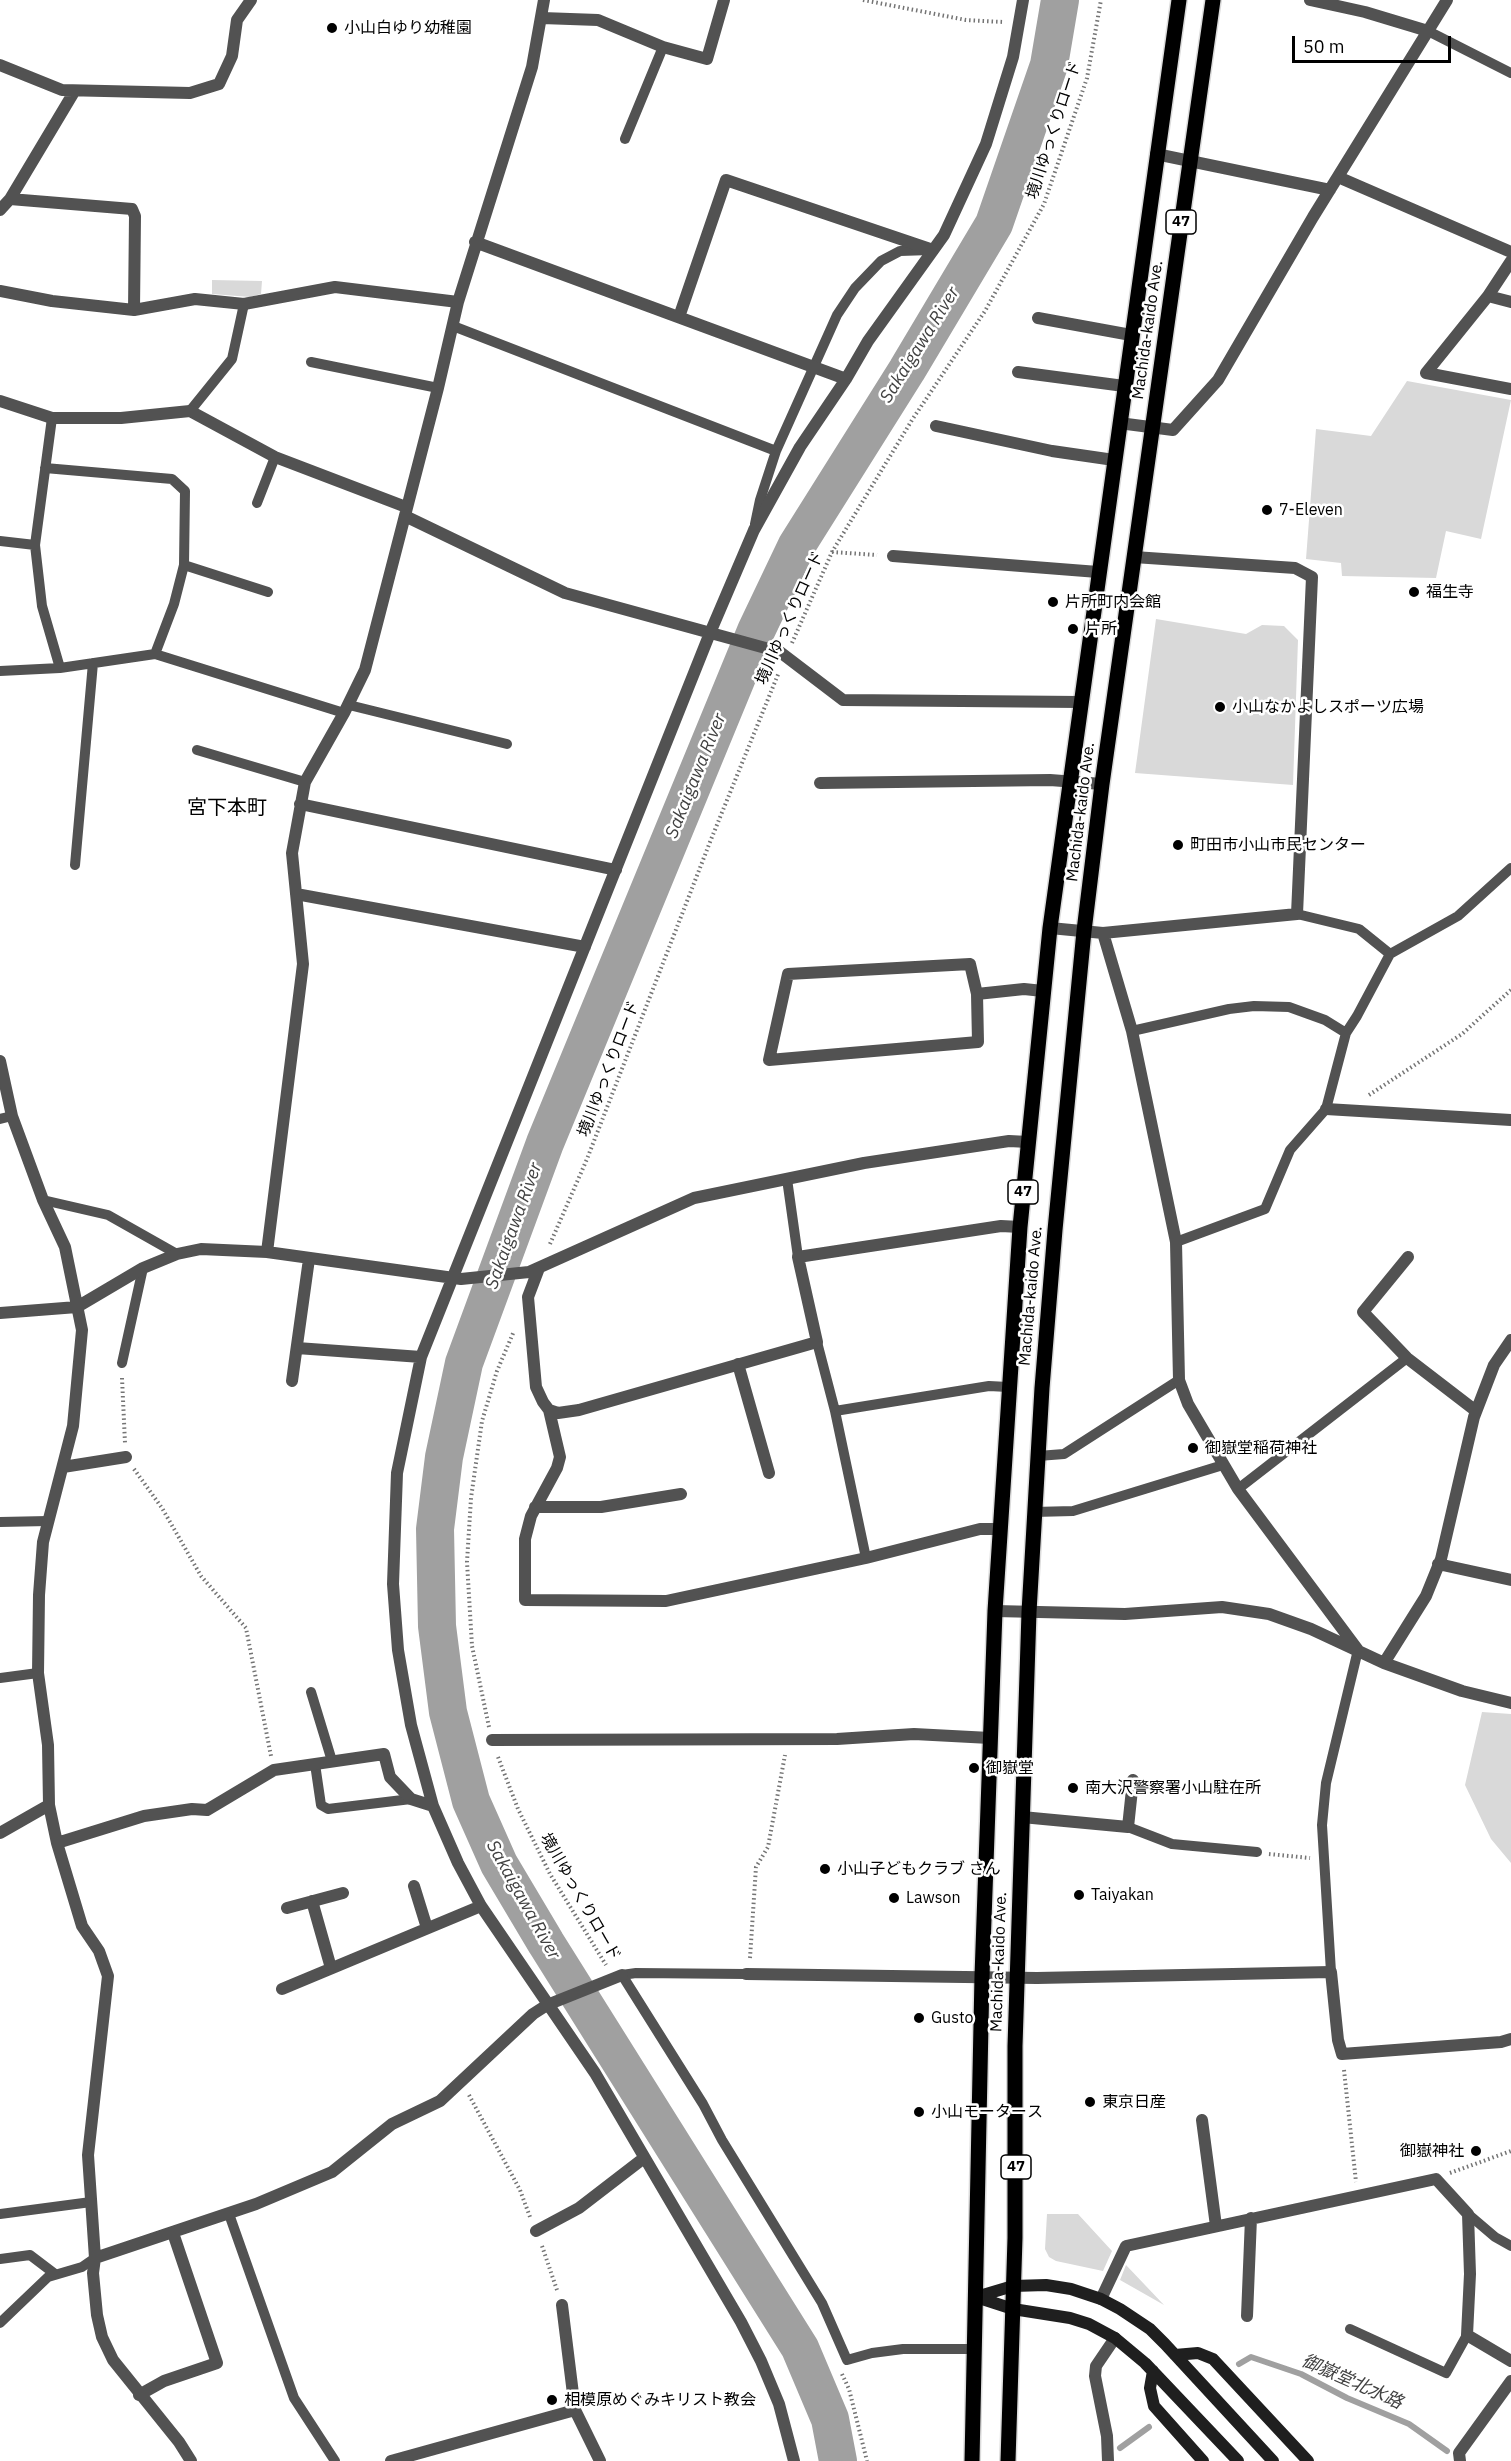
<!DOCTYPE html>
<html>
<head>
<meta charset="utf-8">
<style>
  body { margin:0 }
  #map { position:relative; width:1511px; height:2461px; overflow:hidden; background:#fff; font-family:"IBM Plex Sans",sans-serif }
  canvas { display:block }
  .scale { position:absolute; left:1292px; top:36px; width:159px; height:27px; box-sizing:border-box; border:3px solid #000; border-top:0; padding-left:8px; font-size:18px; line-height:21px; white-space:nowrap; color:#000; -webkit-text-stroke:4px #fff; paint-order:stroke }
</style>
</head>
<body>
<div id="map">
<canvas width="1511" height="2461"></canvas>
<div class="scale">50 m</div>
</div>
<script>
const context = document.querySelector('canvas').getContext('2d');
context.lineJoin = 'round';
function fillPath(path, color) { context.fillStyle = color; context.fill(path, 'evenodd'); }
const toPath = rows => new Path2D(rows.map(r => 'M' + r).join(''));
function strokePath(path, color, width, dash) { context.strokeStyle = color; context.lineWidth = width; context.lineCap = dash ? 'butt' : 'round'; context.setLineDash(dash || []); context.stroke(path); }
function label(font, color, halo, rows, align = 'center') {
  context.font = font + ' "IBM Plex Sans","Noto Sans JP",sans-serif'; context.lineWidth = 5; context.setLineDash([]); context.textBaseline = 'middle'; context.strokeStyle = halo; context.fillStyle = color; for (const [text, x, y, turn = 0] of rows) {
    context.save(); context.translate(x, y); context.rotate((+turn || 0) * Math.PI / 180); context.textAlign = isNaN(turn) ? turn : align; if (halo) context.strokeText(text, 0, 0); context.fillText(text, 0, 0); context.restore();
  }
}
fillPath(toPath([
  [212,280,262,281,261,294,250,297,212,294],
  [1407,381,1511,400,1481,539,1446,531,1436,578,1342,576,1341,563,1306,559,1316,429,1371,436],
  [1156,619,1246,634,1262,625,1284,626,1298,640,1293,785,1135,773],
  [1482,1712,1511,1714,1511,1863,1491,1839,1465,1785],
  [1047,2214,1078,2214,1112,2251,1103,2271,1056,2261,1049,2257,1045,2249],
  [1126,2265,1164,2305,1120,2280]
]), '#d9d9d9');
strokePath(toPath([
  [1239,2364,1251,2357,1301,2374,1347,2398,1409,2424,1447,2451],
  [1120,2448,1149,2427]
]), '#a0a0a0', 6);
strokePath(toPath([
  [838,2461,830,2419,800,2348,546,1943,499,1864,471,1801,448,1712,437,1626,435,1529,444,1457,464,1363,545,1143,756,631,797,545,907,370,994,224,1049,65,1060,0]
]), '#a0a0a0', 38);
const primary = toPath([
  [972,2461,982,1976,995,1611,1020,1227,1050,928,1179,0],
  [1008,2461,1015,2238,1015,2046,1029,1612,1042,1388,1055,1230,1084,931,1102,784,1213,0]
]);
strokePath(primary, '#dbdbdb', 18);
strokePath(toPath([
  [863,0,966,20,1003,22],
  [832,552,877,555],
  [792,643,832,552,912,420,985,311,1044,204,1087,78,1101,0],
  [1369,1095,1462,1034,1511,990],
  [550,1244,587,1159,710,842,779,672],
  [122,1378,125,1443],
  [134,1469,162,1508,201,1576,246,1628,271,1756],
  [489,1727,472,1646,467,1562,471,1498,482,1421,497,1371,514,1331],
  [498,1757,518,1809,550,1874,606,1965],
  [1269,1854,1310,1858],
  [750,1958,756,1867,768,1847,785,1755],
  [1344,2070,1356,2182],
  [469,2095,520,2190,530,2217],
  [1450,2173,1511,2151],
  [542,2246,557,2290],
  [842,2374,849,2389,867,2461]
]), '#747474', 4, [1.5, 3]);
strokePath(toPath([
  [1428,31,1511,73],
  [625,139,663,47],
  [453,326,776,451],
  [311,362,438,388],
  [190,411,232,359,244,304],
  [52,418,35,545,42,606,60,668],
  [45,468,172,479,185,491,184,565],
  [257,503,275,457],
  [755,524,760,500,776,451,837,315,855,288,881,261,900,251,930,250],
  [0,541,35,545],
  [155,654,174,604,184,565,268,592],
  [0,671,60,668,155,654,344,713],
  [349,705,507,744],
  [197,750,305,782],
  [75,865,93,663],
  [1297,914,1359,929,1390,954],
  [1132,1031,1229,1009,1254,1006,1289,1007,1325,1020,1346,1033],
  [0,1119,12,1116],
  [787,1179,798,1257],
  [43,1200,108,1215,177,1254],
  [1176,1242,1265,1209,1290,1150,1326,1109,1346,1033,1357,1016,1390,954,1458,916,1511,868],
  [817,1342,835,1411,866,1558],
  [122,1363,143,1268],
  [835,1411,989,1386,1008,1387],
  [1038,1456,1064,1454,1179,1380],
  [1238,1489,1407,1358],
  [1034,1512,1073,1511,1223,1465],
  [0,1522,48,1521],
  [0,1678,38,1673],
  [311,1692,332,1761],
  [315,1764,321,1805,328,1809,411,1799],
  [1128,1827,1172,1844,1257,1852],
  [1331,1972,1322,1825,1326,1783,1358,1650],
  [746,1974,636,1973,622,1975,703,2104,722,2140,822,2303,847,2360,872,2353,903,2349,974,2349],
  [0,2214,91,2202],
  [229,2214,294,2398,335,2461],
  [1468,2214,1495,2237,1511,2246],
  [0,2259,30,2255,55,2274],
  [0,2323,48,2277,82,2267,95,2258],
  [1350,2329,1446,2373,1467,2335]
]), '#525252', 10);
strokePath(toPath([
  [1310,0,1365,12,1428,31],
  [542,18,598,20,663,47,707,59,724,0],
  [0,65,62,90,190,93,219,84,232,56,237,20,251,0],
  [1156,154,1330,190],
  [1338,177,1511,252],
  [10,199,132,209,135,216,134,310],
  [0,210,10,199,74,92],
  [475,242,846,379],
  [1511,261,1488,296,1426,373,1511,389],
  [0,291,52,301,134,310,195,299,244,304,335,287,458,302],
  [1488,296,1511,302],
  [679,317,726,180,933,250],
  [1038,318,1131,335],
  [1018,372,1124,386],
  [0,401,52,418,121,418,190,411,275,457,406,507],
  [1119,423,1173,430,1218,380,1313,217,1447,0],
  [936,426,1052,451,1114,460],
  [405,516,565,593,780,652,843,700,1080,702],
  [893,556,1098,572],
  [820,783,1050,780,1102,784],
  [300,804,616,870],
  [296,894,585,947],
  [1050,928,1103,933,1297,914,1312,577,1295,568,1134,557],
  [1103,933,1132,1031,1176,1242,1179,1380,1188,1404,1238,1489,1358,1650],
  [970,964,977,994,978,1042,769,1060,788,974,970,964],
  [977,994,1024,989,1043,991],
  [0,1061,12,1116,43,1200,65,1247,82,1330,73,1426,43,1542,39,1595,38,1673,48,1745,49,1805,57,1843,82,1926,99,1951,108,1976,88,2155,95,2258,93,2273,97,2315,102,2337,113,2360,179,2442,191,2461],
  [1326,1109,1511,1120],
  [267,1252,303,964,292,853,305,782,344,713,365,670,438,388,458,302,532,67,544,0],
  [1408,1257,1363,1312,1407,1358,1476,1411],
  [539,1268,528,1297,536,1387,543,1402,549,1410,558,1413,579,1410,817,1342,798,1257,1001,1226,1020,1227],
  [0,1313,77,1307,143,1268,177,1254,201,1249,267,1252,461,1279,529,1272,694,1198,864,1163,1009,1141,1028,1142],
  [297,1348,421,1357],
  [738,1364,769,1473],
  [292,1381,309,1259],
  [549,1410,560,1457,557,1468,531,1516,525,1539,525,1600,666,1601,866,1558,980,1529,999,1529],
  [63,1467,126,1457],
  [535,1507,601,1507,681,1494],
  [1438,1564,1511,1580],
  [995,1611,1125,1614,1222,1607,1269,1614,1311,1629,1384,1663,1462,1691,1511,1703],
  [1384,1663,1426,1596,1441,1559,1474,1417,1494,1365,1511,1340],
  [492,1740,837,1739,914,1734,990,1738],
  [1022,1817,1128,1827,1133,1780],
  [0,1833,49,1805],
  [57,1843,144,1816,192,1809,207,1810,274,1770,384,1754,390,1777,411,1799,433,1806],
  [414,1886,427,1928],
  [312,1901,331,1968],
  [287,1908,343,1893],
  [746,1974,1037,1978,1331,1972,1338,2040,1342,2054,1501,2042,1511,2039],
  [282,1989,481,1906],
  [1202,2120,1216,2226],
  [536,2231,579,2208,644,2158],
  [95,2258,256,2204,332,2172,392,2124,440,2101,533,2014,547,2005,622,1975],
  [1101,2299,1126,2246,1436,2179,1468,2214,1470,2274,1467,2335,1511,2361],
  [562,2305,575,2410,600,2461],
  [1247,2316,1251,2218],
  [139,2395,164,2381,217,2363,173,2233],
  [391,2461,575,2410],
  [794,2461,779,2404,761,2361,741,2322,595,2073,481,1906,458,1863,433,1806,411,1725,398,1650,393,1584,397,1473,421,1357,710,633,754,530,800,447,846,379,868,341,944,235,986,144,1013,57,1023,0],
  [1108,2461,1107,2436,1095,2376,1096,2366,1115,2338],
  [1460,2461,1459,2453,1511,2381]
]), '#525252', 12);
strokePath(toPath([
  [976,2297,1013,2286,1046,2285,1071,2289,1101,2299,1120,2309,1150,2329,1165,2344,1273,2461],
  [976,2297,1013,2309,1070,2318,1089,2324,1115,2338,1145,2363,1238,2461],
  [1175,2355,1198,2353,1213,2359,1308,2461],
  [1153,2371,1150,2388,1154,2406,1203,2461]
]), '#1f1f1f', 12);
strokePath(primary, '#000', 15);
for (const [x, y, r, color] of [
  [332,28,6,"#000"],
  [1267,510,6,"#000"],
  [1414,592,6,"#000"],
  [1053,602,6,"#000"],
  [1073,629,6,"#000"],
  [1220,707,6,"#000"],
  [1178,845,6,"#000"],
  [1193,1448,6,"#000"],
  [974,1768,6,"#000"],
  [1073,1788,6,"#000"],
  [825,1869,6,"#000"],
  [1079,1895,6,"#000"],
  [894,1898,6,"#000"],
  [919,2018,6,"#000"],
  [1090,2102,6,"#000"],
  [919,2112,6,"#000"],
  [1476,2151,6,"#000"],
  [552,2400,6,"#000"]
]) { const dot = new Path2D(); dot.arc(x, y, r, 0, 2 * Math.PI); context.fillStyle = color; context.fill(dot); strokePath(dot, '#fff', 2); }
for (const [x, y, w] of [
  [1181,222,30],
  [1023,1192,30],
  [1016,2167,30]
]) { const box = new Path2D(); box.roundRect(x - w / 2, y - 12, w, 24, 4.5); context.fillStyle = '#fff'; context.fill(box); strokePath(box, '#000', 1.5); }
label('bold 15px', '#000', null, [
  ["47",1181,222],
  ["47",1023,1192],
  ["47",1016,2167]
]);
label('16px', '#000', '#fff', [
  ["小山白ゆり幼稚園",344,28],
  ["7-Eleven",1279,510],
  ["福生寺",1426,592],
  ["片所町内会館",1065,602],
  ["片所",1085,629],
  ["小山なかよしスポーツ広場",1232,707],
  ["町田市小山市民センター",1190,845],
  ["御嶽堂稲荷神社",1205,1448],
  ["御嶽堂",986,1768],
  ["南大沢警察署小山駐在所",1085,1788],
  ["小山子どもクラブ さん",837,1869],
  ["Taiyakan",1091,1895],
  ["Lawson",906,1898],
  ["Gusto",931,2018],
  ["東京日産",1102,2102],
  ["小山モータース",931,2112],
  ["御嶽神社",1464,2151,"right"],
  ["相模原めぐみキリスト教会",564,2400]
], 'left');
label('16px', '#000', '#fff', [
  ["境川ゆっくりロード",1054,130,-72],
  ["Machida-kaido Ave.",1148,330,-82],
  ["境川ゆっくりロード",790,618,-66],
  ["Machida-kaido Ave.",1081,812,-83],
  ["境川ゆっくりロード",609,1069,-69],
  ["Machida-kaido Ave.",1031,1296,-85],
  ["境川ゆっくりロード",580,1897,60],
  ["Machida-kaido Ave.",999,1962,-88]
]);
label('italic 18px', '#414141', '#fff', [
  ["Sakaigawa River",920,345,-58],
  ["Sakaigawa River",696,776,-68],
  ["Sakaigawa River",514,1226,-70],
  ["Sakaigawa River",523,1900,61],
  ["御嶽堂北水路",1352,2382,24]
]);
label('20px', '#000', '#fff', [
  ["宮下本町",227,808]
]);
</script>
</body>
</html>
